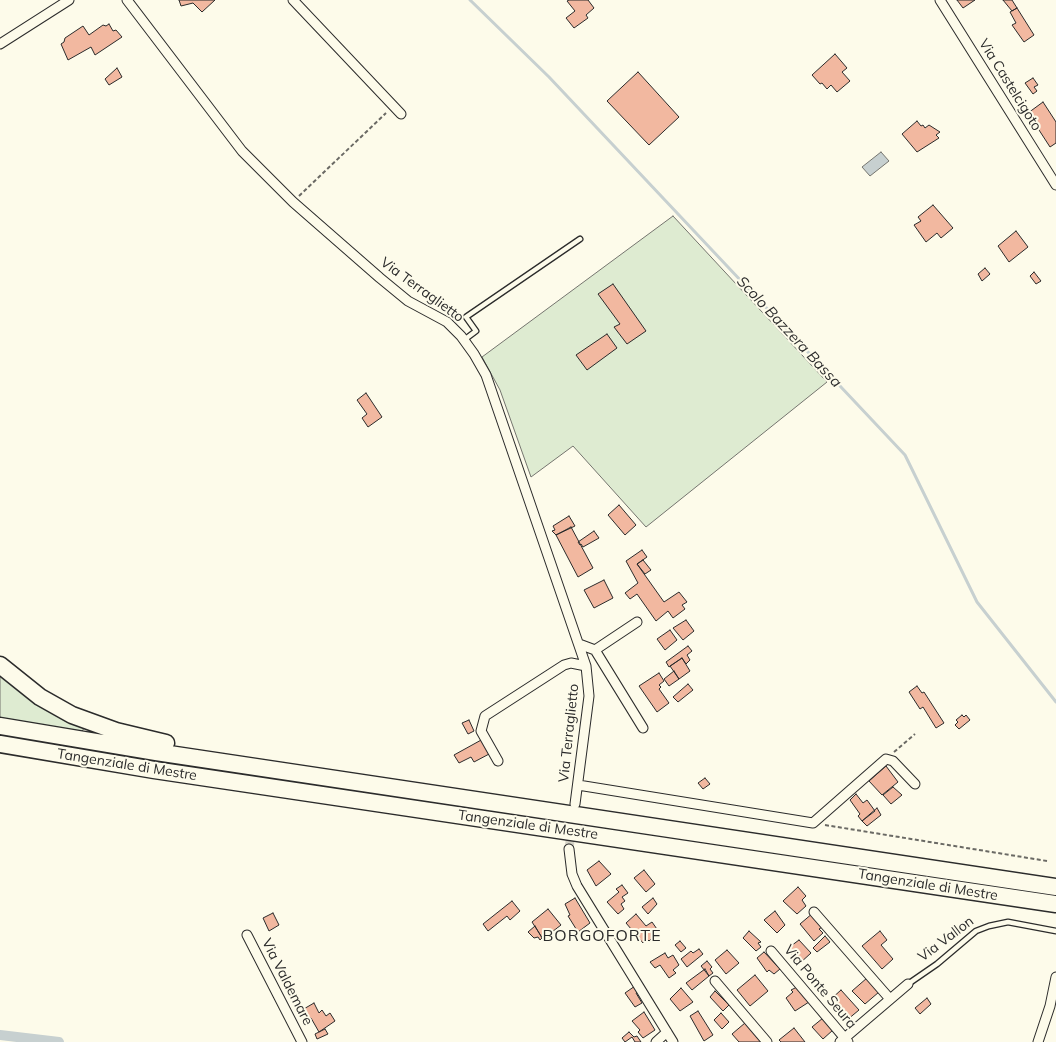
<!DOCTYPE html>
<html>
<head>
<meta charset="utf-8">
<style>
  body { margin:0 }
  canvas { display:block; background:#fdfbea }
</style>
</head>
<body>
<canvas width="1056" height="1042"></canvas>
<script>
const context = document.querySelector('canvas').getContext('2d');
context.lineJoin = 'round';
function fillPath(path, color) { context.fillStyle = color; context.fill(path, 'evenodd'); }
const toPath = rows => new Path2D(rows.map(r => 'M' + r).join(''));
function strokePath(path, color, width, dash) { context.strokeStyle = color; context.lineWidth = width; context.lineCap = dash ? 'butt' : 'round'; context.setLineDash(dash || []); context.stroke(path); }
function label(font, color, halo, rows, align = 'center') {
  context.font = font + ' Mulish,sans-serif'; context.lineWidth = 4; context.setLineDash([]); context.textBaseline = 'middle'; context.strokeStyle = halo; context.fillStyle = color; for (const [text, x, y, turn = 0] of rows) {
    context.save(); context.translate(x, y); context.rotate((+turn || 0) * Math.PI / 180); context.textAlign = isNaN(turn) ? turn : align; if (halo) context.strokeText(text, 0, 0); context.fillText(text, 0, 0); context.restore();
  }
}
const green = toPath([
  [673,216,827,382,646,527,573,446,531,477,500,390,482,357,673,216],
  [0,670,84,727,83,730,81,732,0,718,0,670]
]);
fillPath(green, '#deebd1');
strokePath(green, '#74746e', 1);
const water = toPath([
  [881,152,889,161,870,176,862,167,881,152]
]);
fillPath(water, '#c7d0d0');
strokePath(water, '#74746e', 1);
strokePath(toPath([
  [470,0,549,77,905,455,977,602,1056,702]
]), '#c7d0d0', 3);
strokePath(toPath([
  [0,1035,59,1042]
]), '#c7d0d0', 10);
const building = toPath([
  [179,0,215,0,202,12,193,3,181,6,179,0],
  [569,0,588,0,594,8,586,15,588,18,574,28,566,18,575,11,567,1,569,0],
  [957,0,975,0,963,8,957,0],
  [1003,0,1012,0,1017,8,1012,11,1003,0],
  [1017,8,1034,35,1024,42,1012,25,1016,23,1010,12,1017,8],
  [109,24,113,31,116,30,122,37,95,55,91,47,68,60,61,44,64,42,65,38,83,26,89,35,103,25,106,26,109,24],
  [835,54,847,68,842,72,850,81,837,92,831,85,827,89,822,83,820,84,812,75,835,54],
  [117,68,122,77,109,85,105,79,117,68],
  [638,72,679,117,649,145,607,101,638,72],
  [1033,78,1038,85,1034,87,1037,91,1033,94,1025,83,1033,78],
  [1043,102,1056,122,1056,143,1050,147,1028,113,1043,102],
  [917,121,921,126,923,125,925,128,929,125,940,132,936,135,939,138,917,152,902,134,917,121],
  [933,205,953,228,941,238,937,233,926,242,914,225,921,221,918,217,933,205],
  [1016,231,1028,247,1009,262,998,246,1016,231],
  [985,268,990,274,982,281,978,274,985,268],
  [1034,272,1041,281,1036,284,1030,276,1034,272],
  [613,284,646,331,627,344,614,327,620,324,598,294,613,284],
  [607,334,617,348,587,370,576,355,607,334],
  [366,393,382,417,368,427,362,418,367,414,357,400,366,393],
  [619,505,636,525,625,535,608,515,619,505],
  [569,516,575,526,556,535,552,531,555,530,553,526,569,516],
  [571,527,593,568,578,577,556,535,571,527],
  [594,531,599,538,583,547,581,544,580,545,578,542,594,531],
  [642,550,647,557,637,564,664,602,679,592,687,602,682,605,685,609,673,618,668,611,656,621,637,594,630,599,625,593,638,583,626,561,642,550],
  [643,560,651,570,645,574,637,564,643,560],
  [604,580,613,598,594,608,584,590,604,580],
  [686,620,694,631,683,640,673,628,686,620],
  [670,630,677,640,665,650,657,639,670,630],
  [688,646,692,651,687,655,690,660,686,664,682,658,669,667,666,662,688,646],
  [682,658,690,671,679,679,670,666,682,658],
  [674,671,679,679,669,686,664,679,674,671],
  [659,673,664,681,659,685,661,687,659,689,669,703,657,712,639,686,659,673],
  [688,684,693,690,678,702,673,697,688,684],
  [917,686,922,693,924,692,944,723,936,728,923,707,920,709,909,692,917,686],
  [962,715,964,717,966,715,970,720,959,729,955,725,958,722,956,720,962,715],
  [469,720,474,731,468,734,462,723,469,720],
  [483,739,491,753,474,762,471,757,459,763,454,755,483,739],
  [886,766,898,782,882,795,869,781,886,766],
  [705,778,710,784,703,789,698,783,705,778],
  [893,787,902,795,891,804,883,795,893,787],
  [856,794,863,803,867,800,875,811,862,821,858,816,860,814,850,800,856,794],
  [877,808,881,815,867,826,862,821,877,808],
  [599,861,611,874,596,886,587,870,599,861],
  [644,870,655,884,646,892,634,878,644,870],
  [622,885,628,893,622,897,625,901,621,904,624,909,618,914,607,902,619,892,616,889,622,885],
  [798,887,806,896,802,900,806,906,797,914,783,901,798,887],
  [575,898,590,923,578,932,568,916,570,915,565,904,575,898],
  [653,898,657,904,648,914,642,907,653,898],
  [512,901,520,911,510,920,507,916,488,931,483,924,512,901],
  [548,909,561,925,543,939,532,922,548,909],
  [775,911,785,925,777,933,764,920,775,911],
  [273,913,279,925,269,931,263,918,273,913],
  [813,913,824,926,819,929,823,933,814,941,800,924,813,913],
  [636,914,646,926,652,922,659,932,649,941,647,939,643,943,626,923,636,914],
  [535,926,542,938,540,940,538,937,534,938,528,932,535,926],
  [749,931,761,942,758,943,761,947,756,951,743,938,749,931],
  [880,931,887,940,881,945,893,959,882,969,862,946,880,931],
  [825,936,830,942,817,952,813,948,825,936],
  [799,940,811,953,799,964,787,949,799,940],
  [680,941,686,948,681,952,675,945,680,941],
  [699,949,703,954,687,967,681,959,691,951,693,953,699,949],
  [727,950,739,963,726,974,715,960,727,950],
  [764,952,780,969,774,974,769,970,767,972,757,958,764,952],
  [665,953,668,958,673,955,679,965,673,970,676,973,669,978,660,965,655,968,650,962,665,953],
  [707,961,712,967,710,969,713,973,709,976,701,966,707,961],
  [705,969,709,976,692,990,686,983,705,969],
  [755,975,768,991,750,1006,737,990,755,975],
  [867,978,879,992,865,1004,852,991,867,978],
  [635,986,638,991,636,993,642,1003,635,1007,625,993,635,986],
  [797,987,809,1002,795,1011,786,998,793,992,791,990,797,987],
  [681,988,693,1002,680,1011,670,999,681,988],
  [841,990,859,1010,847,1020,830,1000,841,990],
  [715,991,729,1005,723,1011,710,997,715,991],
  [927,998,931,1004,920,1014,915,1008,927,998],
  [314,1003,319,1013,322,1010,326,1016,330,1013,335,1021,319,1032,311,1018,306,1020,302,1010,314,1003],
  [698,1011,713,1035,704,1041,690,1016,698,1011],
  [644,1012,655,1030,643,1038,638,1032,640,1030,632,1021,644,1012],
  [721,1013,729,1022,722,1029,714,1020,721,1013],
  [823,1018,833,1030,823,1039,812,1027,823,1018],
  [745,1023,761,1042,739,1042,732,1034,745,1023],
  [794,1028,805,1042,781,1042,779,1040,794,1028],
  [325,1029,328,1034,317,1039,315,1034,325,1029],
  [629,1032,634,1037,637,1036,641,1042,635,1042,632,1037,625,1042,622,1038,629,1032]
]);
fillPath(building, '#f2b8a0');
strokePath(building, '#2b2b2b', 1);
strokePath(toPath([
  [569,849,574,812]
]), '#d3d1c4', 9, [9, 4.5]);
const service = toPath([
  [464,340,476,331,466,317,580,239],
  [908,984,937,964,976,931,989,926,1008,922,1056,931]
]);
const minor = toPath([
  [127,0,242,151,293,202,380,278,408,301,447,322,461,336,474,354,486,375,586,666,589,696,575,804],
  [293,0,401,114],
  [940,0,1056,185],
  [0,44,69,0],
  [579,644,595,650,643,728],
  [595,650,637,622],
  [498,761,481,731,485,716,564,665,571,663,586,666],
  [578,785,813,823,886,759,893,761,915,784],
  [569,849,572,874,577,886,673,1042],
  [814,912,890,999],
  [247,935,302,1042],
  [771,951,848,1042],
  [715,981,767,1042],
  [656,1042,667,1032],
  [840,1042,908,984],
  [1038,1042,1050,1006,1056,977]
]);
const motorway = toPath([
  [0,665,40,697,72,715,116,731,166,743],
  [0,726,156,752,1056,887],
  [0,744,154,770,1056,904]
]);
strokePath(service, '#2b2b2b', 7);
strokePath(minor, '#2b2b2b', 11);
strokePath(motorway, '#2b2b2b', 19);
strokePath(toPath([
  [299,196,386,113],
  [894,752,915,734],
  [825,825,1047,861]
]), '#6a6964', 2, [4, 2.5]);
strokePath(service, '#fdfbea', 4.5);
strokePath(minor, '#fdfbea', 9);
strokePath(motorway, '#fdfbea', 16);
label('14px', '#2b2b2b', '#fdfbea', [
  ["Via Castelcigoto",1010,85,58],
  ["Via Terraglietto",422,290,36],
  ["Via Terraglietto",569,733,-84],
  ["Tangenziale di Mestre",127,765,9],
  ["Tangenziale di Mestre",528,825,8],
  ["Tangenziale di Mestre",928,885,9],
  ["Via Vallon",946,939,-37],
  ["Via Valdemare",287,982,63],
  ["Via Ponte Seura",820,987,50]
]);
label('italic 15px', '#2b2b2b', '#fdfbea', [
  ["Scolo Bazzera Bassa",789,332,47]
]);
context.letterSpacing = '1px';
label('16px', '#2b2b2b', '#fdfbea', [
  ["BORGOFORTE",602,936]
]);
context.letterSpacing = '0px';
</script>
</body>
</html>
